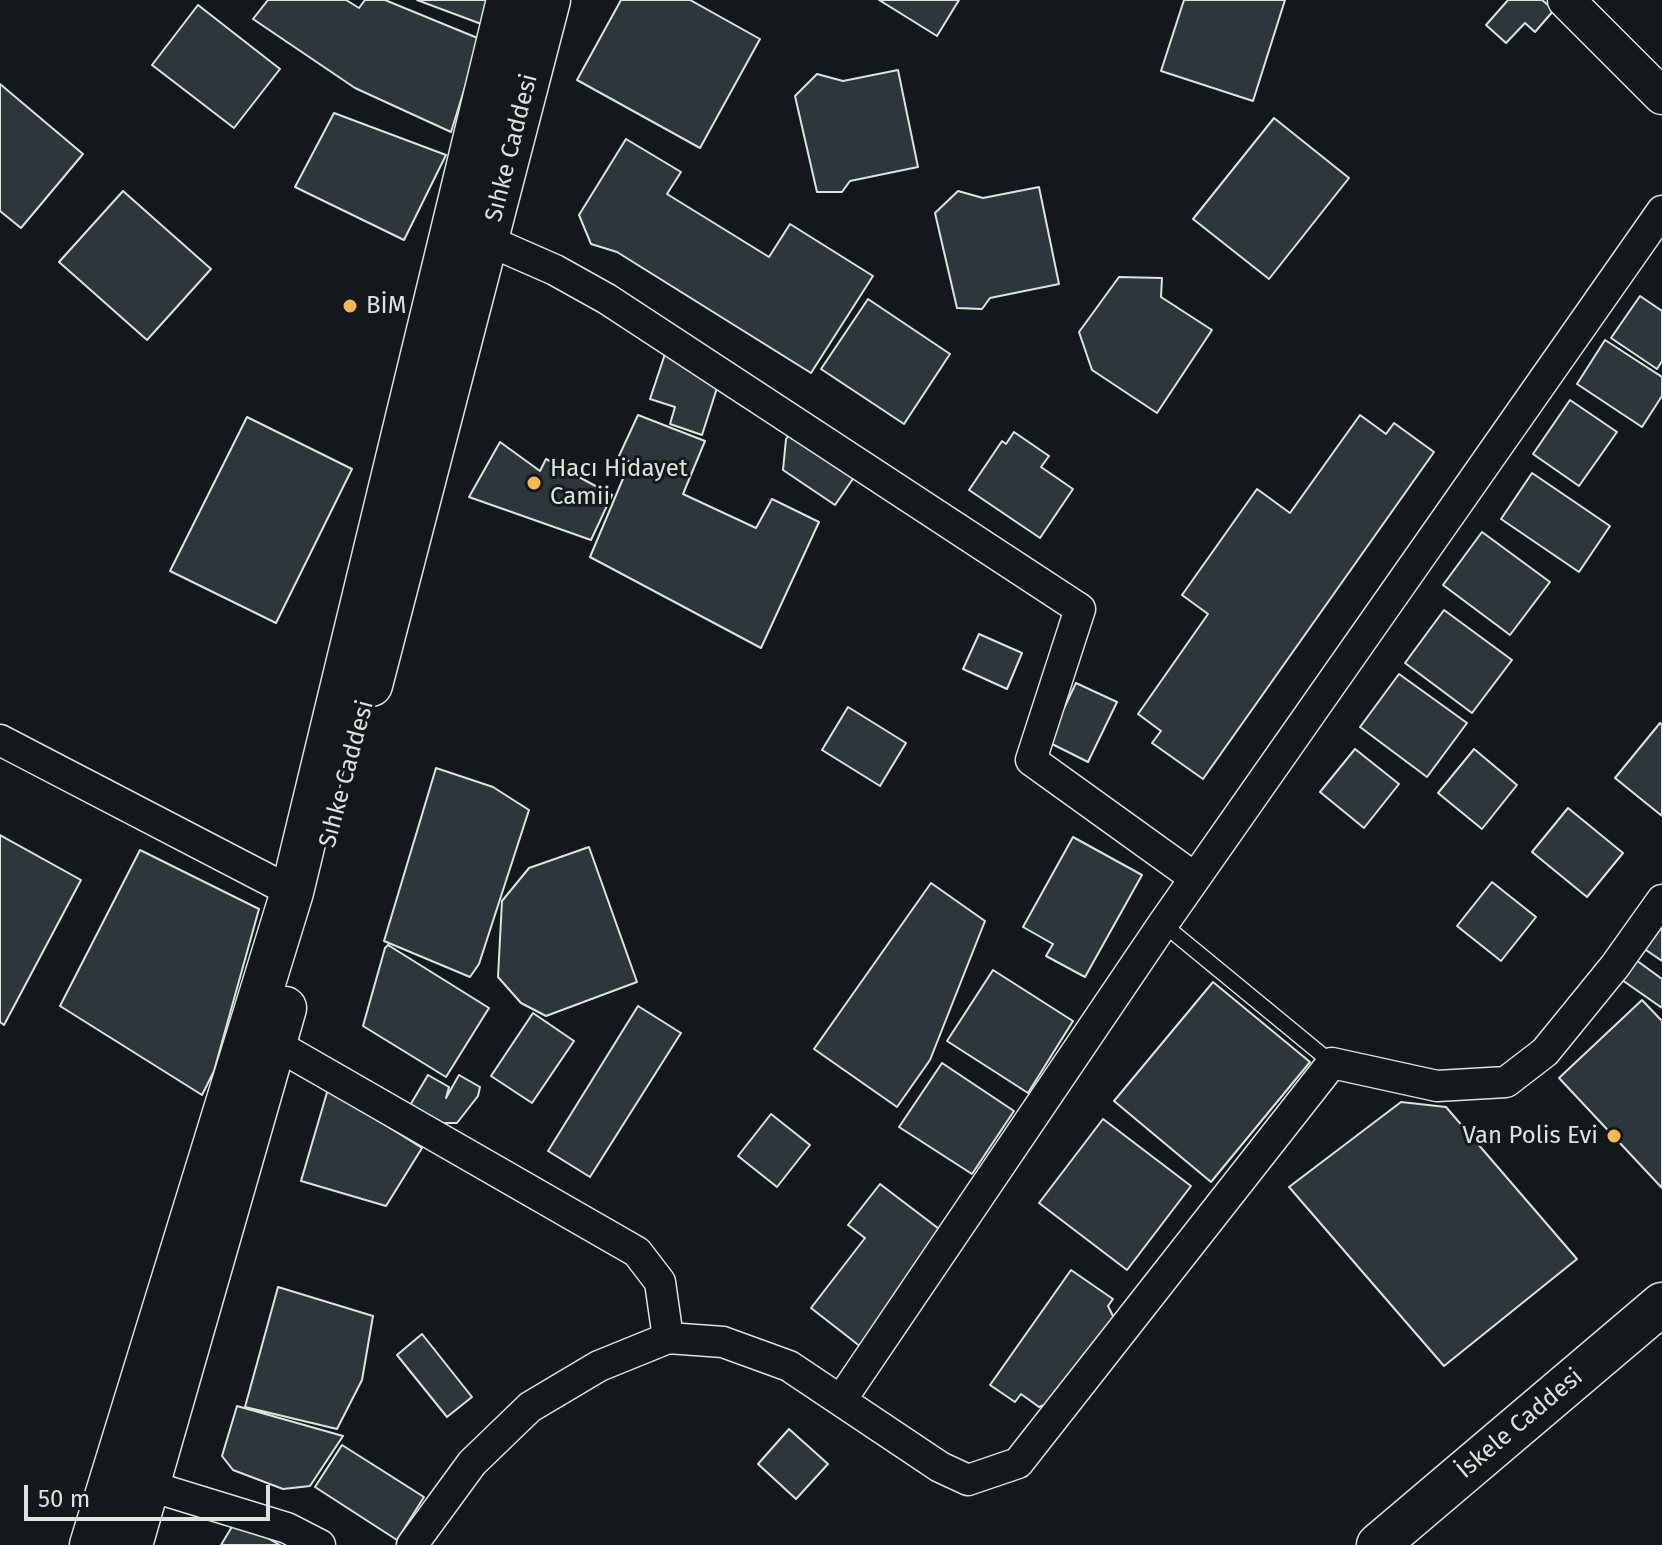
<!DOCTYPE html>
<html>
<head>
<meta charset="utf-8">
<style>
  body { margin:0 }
  #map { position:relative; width:1662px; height:1545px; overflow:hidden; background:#14181c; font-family:"Fira Sans",sans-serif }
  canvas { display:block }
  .scale { position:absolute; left:24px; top:1485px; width:246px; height:36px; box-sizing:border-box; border:4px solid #d8e6dc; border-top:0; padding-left:10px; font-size:24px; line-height:28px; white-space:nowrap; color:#d8e6dc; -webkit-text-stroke:6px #14181c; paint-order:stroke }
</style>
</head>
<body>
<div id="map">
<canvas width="1662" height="1545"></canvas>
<div class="scale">50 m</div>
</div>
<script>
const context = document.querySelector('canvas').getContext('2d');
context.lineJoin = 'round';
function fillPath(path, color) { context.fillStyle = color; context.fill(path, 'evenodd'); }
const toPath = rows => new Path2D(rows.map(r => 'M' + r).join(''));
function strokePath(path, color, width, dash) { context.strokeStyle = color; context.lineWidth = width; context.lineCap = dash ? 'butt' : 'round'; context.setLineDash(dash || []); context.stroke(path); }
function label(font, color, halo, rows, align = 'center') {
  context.font = font + ' "Fira Sans",sans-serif'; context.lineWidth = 6; context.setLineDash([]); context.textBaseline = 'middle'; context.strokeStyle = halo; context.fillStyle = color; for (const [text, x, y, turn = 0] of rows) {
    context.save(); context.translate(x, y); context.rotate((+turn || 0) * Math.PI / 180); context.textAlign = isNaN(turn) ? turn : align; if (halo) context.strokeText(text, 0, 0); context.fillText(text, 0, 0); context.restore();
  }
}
const building = toPath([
  [268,0,346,0,359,8,365,0,385,0,480,39,451,132,355,88,253,19,268,0],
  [417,0,494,0,484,25,417,0],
  [621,0,690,0,760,39,700,148,577,80,621,0],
  [879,0,959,0,937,36,879,0],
  [1184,0,1285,0,1253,101,1161,71,1184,0],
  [1508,0,1542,0,1554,10,1535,32,1525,23,1506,43,1486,25,1508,0],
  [198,5,280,69,234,128,152,65,198,5],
  [898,70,918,167,850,181,842,192,817,192,795,96,817,74,843,81,898,70],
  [0,84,83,154,21,228,0,211,0,84],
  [334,113,446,155,404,240,295,187,334,113],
  [1274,118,1349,178,1269,279,1193,219,1274,118],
  [626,139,681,172,667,194,769,257,790,224,873,276,811,373,617,252,591,244,579,215,626,139],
  [1039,187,1059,284,990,298,982,309,957,308,935,213,958,191,983,198,1039,187],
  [123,191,211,269,147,340,59,262,123,191],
  [1119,277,1162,278,1161,297,1212,330,1157,413,1092,370,1079,332,1119,277],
  [1640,296,1662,311,1662,361,1657,369,1611,338,1640,296],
  [868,299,950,354,904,424,821,369,868,299],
  [1605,340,1662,377,1662,396,1642,427,1577,384,1605,340],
  [668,345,717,388,702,435,670,424,675,407,650,399,668,345],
  [1570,400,1617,432,1579,486,1533,454,1570,400],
  [638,415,705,441,683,494,756,528,772,499,819,522,761,648,590,557,630,462,619,456,638,415],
  [1360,415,1386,434,1394,423,1434,452,1203,779,1152,743,1161,731,1138,714,1208,614,1182,595,1257,489,1290,513,1360,415],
  [247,417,352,469,276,623,170,571,247,417],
  [795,426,859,470,835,505,783,470,786,439,795,426],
  [1014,432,1049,456,1041,467,1073,489,1040,538,969,490,1002,441,1006,444,1014,432],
  [500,442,540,471,546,459,612,495,591,540,469,497,500,442],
  [1532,473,1610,526,1579,572,1501,519,1532,473],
  [1482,532,1550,582,1510,635,1443,585,1482,532],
  [1444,610,1512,660,1472,713,1405,663,1444,610],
  [979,634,1022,653,1007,689,963,669,979,634],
  [1399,674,1467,723,1427,777,1360,727,1399,674],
  [1076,683,1117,702,1088,762,1048,742,1076,683],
  [848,707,906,743,880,786,822,750,848,707],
  [1660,723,1662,725,1662,816,1615,778,1660,723],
  [1355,749,1399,784,1364,828,1320,792,1355,749],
  [1474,749,1517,785,1482,829,1438,793,1474,749],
  [436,768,493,787,529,810,479,964,470,977,384,941,436,768],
  [1568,808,1623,853,1587,897,1532,852,1568,808],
  [0,835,81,880,4,1025,0,1022,0,835],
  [1073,837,1142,875,1085,977,1046,956,1053,944,1023,927,1073,837],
  [589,847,637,982,546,1016,521,1003,498,977,502,901,529,868,589,847],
  [140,850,259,909,214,1071,202,1095,60,1006,140,850],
  [1492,882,1536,917,1501,961,1457,926,1492,882],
  [931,883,985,921,930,1060,897,1107,814,1049,931,883],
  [1662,922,1662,961,1643,948,1662,922],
  [388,945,489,1008,446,1077,363,1026,385,948,388,945],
  [1636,960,1662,979,1662,1008,1622,980,1636,960],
  [993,970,1073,1021,1028,1093,947,1041,993,970],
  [1213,982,1310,1062,1211,1182,1114,1101,1213,982],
  [1642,1000,1662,1021,1662,1188,1559,1078,1642,1000],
  [638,1006,681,1033,590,1177,548,1151,638,1006],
  [533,1013,574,1041,532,1103,491,1076,533,1013],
  [942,1063,1014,1111,972,1174,899,1127,942,1063],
  [428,1075,449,1087,446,1098,459,1075,480,1087,478,1096,457,1123,436,1123,409,1107,428,1075],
  [328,1089,422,1148,386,1206,301,1181,328,1089],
  [1401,1102,1446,1107,1577,1259,1444,1366,1289,1187,1401,1102],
  [771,1114,810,1145,777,1187,738,1156,771,1114],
  [1103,1119,1191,1186,1127,1270,1039,1203,1103,1119],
  [880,1184,947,1235,861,1347,811,1308,865,1238,848,1225,880,1184],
  [1071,1270,1113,1299,1108,1306,1115,1320,1057,1400,1039,1407,1021,1394,1015,1402,990,1385,1071,1270],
  [278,1287,373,1316,362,1380,337,1429,245,1407,278,1287],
  [422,1334,472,1397,447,1417,397,1355,422,1334],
  [237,1406,343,1436,310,1486,283,1489,233,1470,222,1456,237,1406],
  [789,1429,828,1464,796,1499,758,1464,789,1429],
  [342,1445,424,1497,397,1540,315,1487,342,1445],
  [236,1520,280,1545,221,1545,236,1520]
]);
fillPath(building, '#2c363c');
strokePath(building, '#d8e6dc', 2);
const service = toPath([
  [1163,924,1332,1063]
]);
const minor = toPath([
  [489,241,555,270,607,299,1080,609,1031,760,1195,878],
  [0,740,292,892],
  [275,1044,637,1252,660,1282,668,1338],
  [841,1400,1163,924,1662,211],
  [150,1486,287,1528,320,1545],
  [412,1545,472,1463,530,1407,599,1366,668,1338,723,1342,789,1366,940,1467,968,1480,1018,1463,1332,1063,1437,1086,1506,1082,1545,1052,1615,966,1662,900]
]);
const tertiary = toPath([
  [1566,0,1662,96]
]);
const secondary = toPath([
  [371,685,549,0],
  [91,1545,292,892,508,0],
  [131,1545,285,1008],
  [1378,1545,1662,1304]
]);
strokePath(service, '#d8e6dc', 17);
strokePath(minor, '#d8e6dc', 33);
strokePath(tertiary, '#d8e6dc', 39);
strokePath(secondary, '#d8e6dc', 45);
strokePath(service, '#14181c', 14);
strokePath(minor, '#14181c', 30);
strokePath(tertiary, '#14181c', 36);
strokePath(secondary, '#14181c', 42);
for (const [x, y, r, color] of [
  [350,306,8,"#ffb74d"],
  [534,483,8,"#ffb74d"],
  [1614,1136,8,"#ffb74d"]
]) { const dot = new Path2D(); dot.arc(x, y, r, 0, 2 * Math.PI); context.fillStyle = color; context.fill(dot); strokePath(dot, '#14181c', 3); }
label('24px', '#d8e6dc', '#14181c', [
  ["Sıhke Caddesi",512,148,-76],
  ["Sıhke Caddesi",347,774,-75],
  ["İskele Caddesi",1520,1424,-40]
]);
label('24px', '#d8e6dc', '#14181c', [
  ["BİM",366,306],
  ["Hacı Hidayet",550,469],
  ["Camii",550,497],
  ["Van Polis Evi",1598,1136,"right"]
], 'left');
</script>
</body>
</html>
